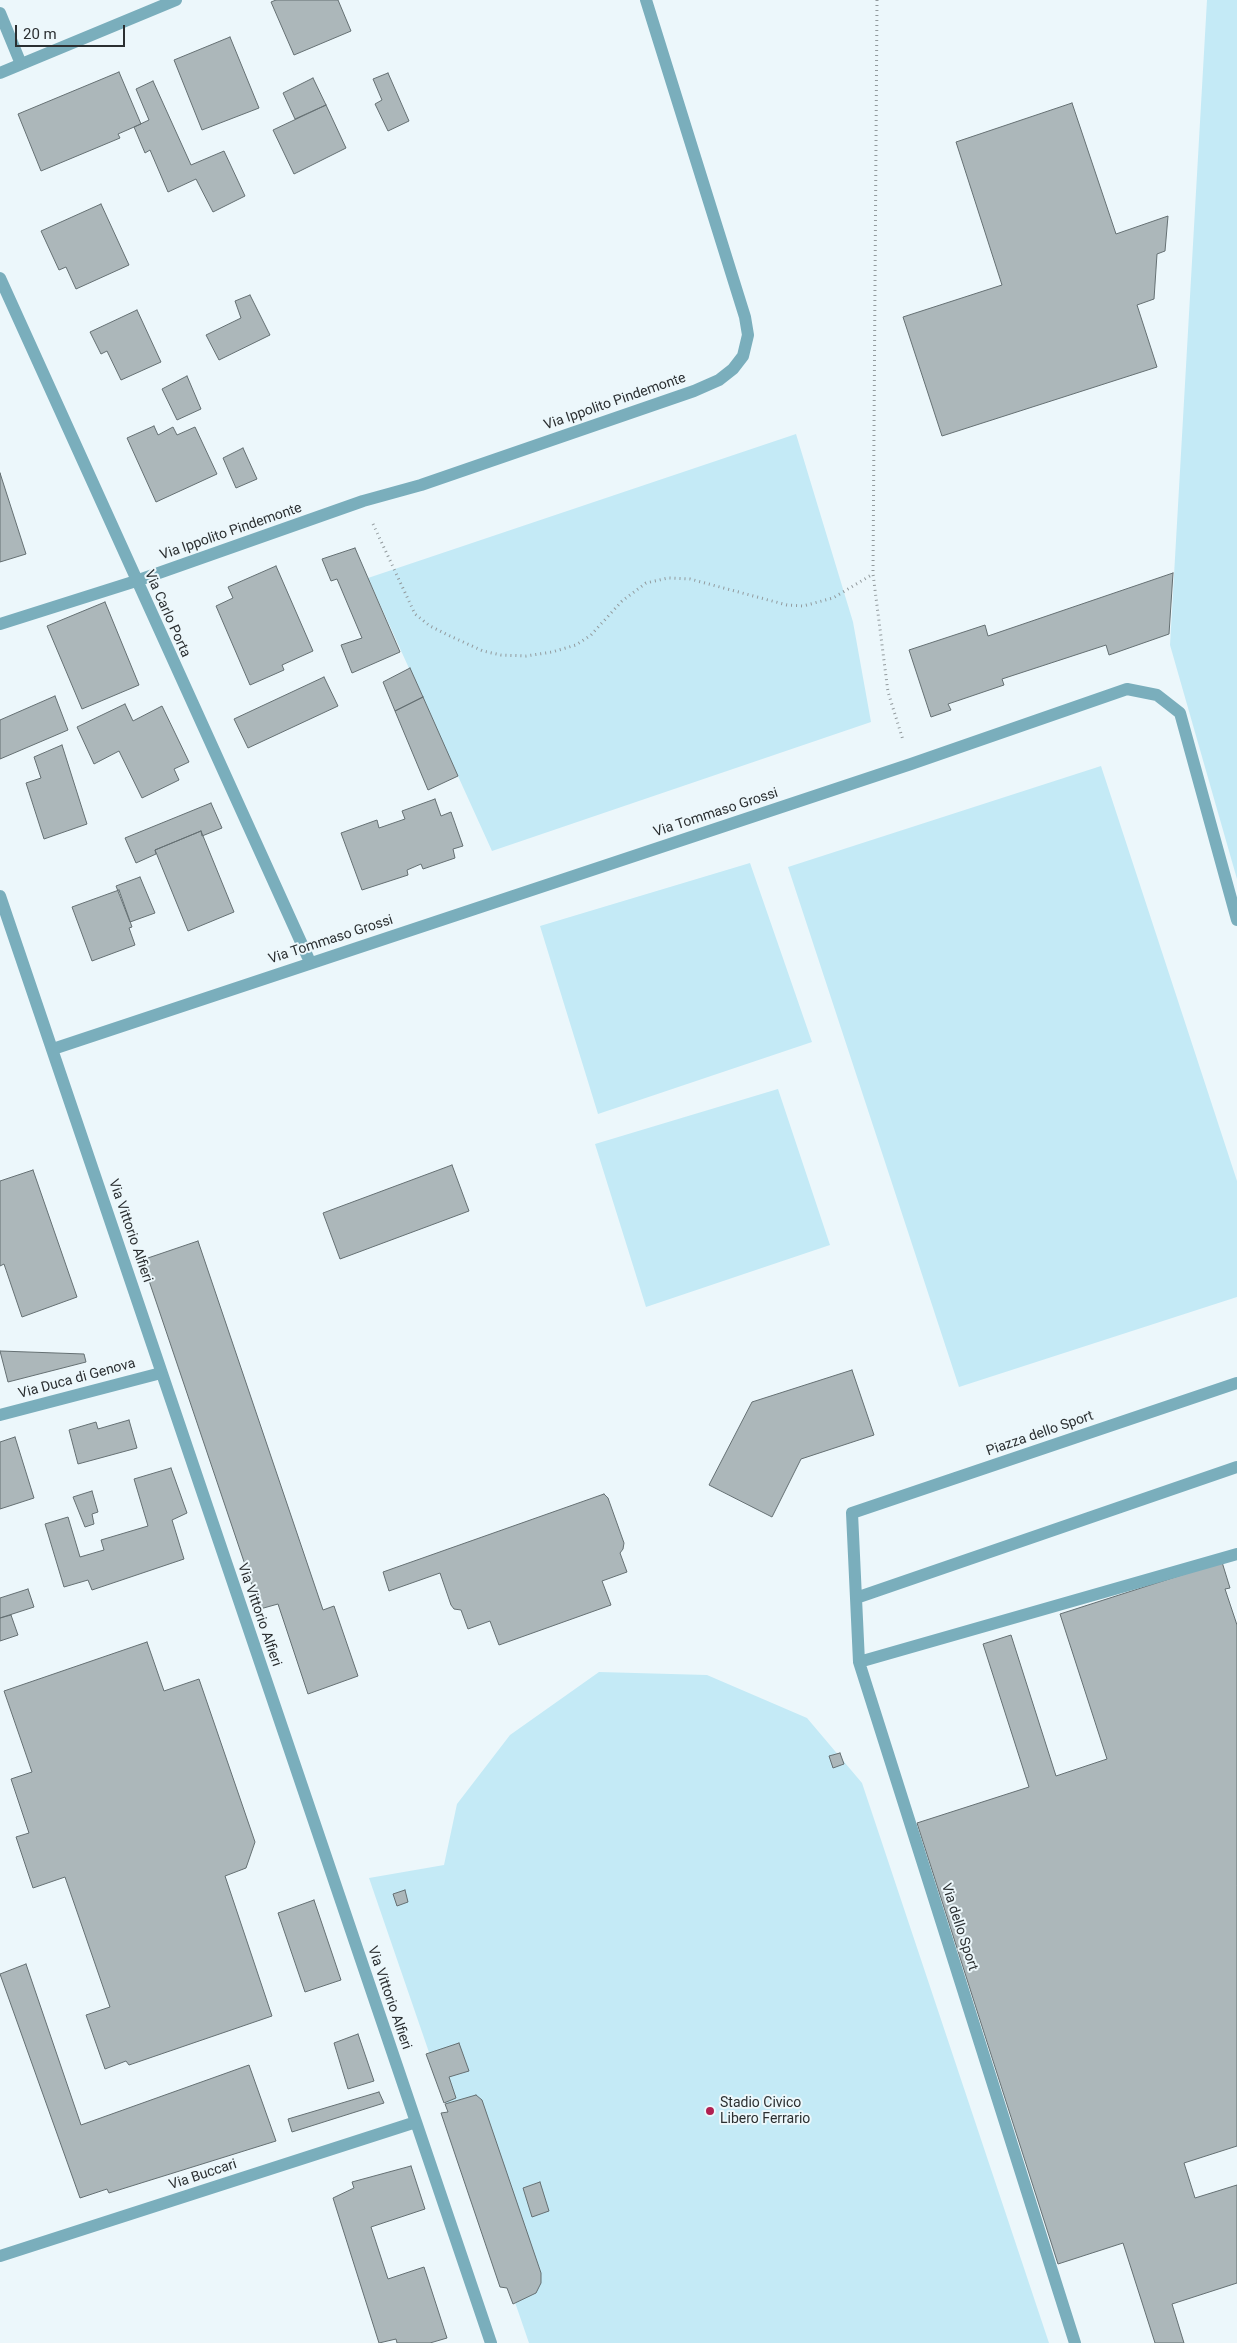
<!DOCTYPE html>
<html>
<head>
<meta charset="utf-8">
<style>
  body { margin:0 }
  #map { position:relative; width:1237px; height:2343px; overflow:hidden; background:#ecf7fb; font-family:Roboto,sans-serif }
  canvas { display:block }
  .scale { position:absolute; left:15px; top:25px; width:110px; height:22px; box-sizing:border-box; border:2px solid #2b2f31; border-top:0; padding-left:6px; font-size:15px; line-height:18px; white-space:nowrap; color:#2b2f31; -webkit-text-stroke:4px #ecf7fb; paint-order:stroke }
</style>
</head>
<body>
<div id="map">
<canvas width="1237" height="2343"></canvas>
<div class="scale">20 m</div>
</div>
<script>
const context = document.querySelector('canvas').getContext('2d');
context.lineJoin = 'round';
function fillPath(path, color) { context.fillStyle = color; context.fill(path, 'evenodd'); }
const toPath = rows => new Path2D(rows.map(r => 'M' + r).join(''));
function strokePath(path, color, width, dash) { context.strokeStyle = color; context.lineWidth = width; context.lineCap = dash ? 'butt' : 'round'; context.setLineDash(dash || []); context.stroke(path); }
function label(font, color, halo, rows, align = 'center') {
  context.font = font + ' Roboto,sans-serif'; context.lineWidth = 4; context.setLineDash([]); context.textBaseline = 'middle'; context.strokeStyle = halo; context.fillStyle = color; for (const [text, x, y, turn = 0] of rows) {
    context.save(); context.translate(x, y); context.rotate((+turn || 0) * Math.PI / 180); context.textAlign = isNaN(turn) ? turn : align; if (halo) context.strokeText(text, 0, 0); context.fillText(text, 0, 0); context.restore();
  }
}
fillPath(toPath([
  [1207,0,1237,0,1237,879,1170,645],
  [796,434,853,622,871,722,492,851,368,578],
  [1101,766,1237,1181,1237,1297,959,1387,788,867],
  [750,863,812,1042,598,1114,540,926],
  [778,1089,830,1245,646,1307,595,1144],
  [599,1672,707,1675,807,1718,862,1783,1049,2343,529,2343,369,1878,444,1865,457,1804,510,1735]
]), '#c4eaf6');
const building = toPath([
  [276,0,338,0,351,31,294,55,271,2,276,0],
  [230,37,259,108,202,130,174,60,230,37],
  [119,72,141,124,118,134,120,138,41,171,18,114,119,72],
  [388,73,409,121,388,131,375,104,382,100,373,79,388,73],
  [313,78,326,105,295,119,283,93,313,78],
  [153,81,191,165,224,151,245,196,213,212,196,179,168,192,150,150,145,153,134,127,149,120,136,89,153,81],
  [1072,103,1116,234,1168,216,1165,251,1157,254,1154,299,1137,305,1157,367,942,436,903,317,1002,285,956,142,1072,103],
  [326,105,346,148,294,174,273,130,326,105],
  [101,204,129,265,76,289,66,267,59,270,41,231,101,204],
  [250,295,270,335,219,360,206,335,241,318,235,301,250,295],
  [137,310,161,362,121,380,107,351,101,354,90,332,137,310],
  [187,376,201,409,177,420,162,389,187,376],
  [154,426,158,435,173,427,177,435,195,427,217,474,156,502,127,438,154,426],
  [243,448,257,479,236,488,223,458,243,448],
  [0,473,26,554,0,562,0,473],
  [355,548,400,652,352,673,341,645,362,638,337,579,331,581,322,559,355,548],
  [276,566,313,651,282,665,284,670,250,685,216,606,233,598,228,587,276,566],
  [1173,573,1169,634,1109,655,1106,645,1002,679,1004,685,948,704,951,710,931,717,909,650,985,625,988,636,1173,573],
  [105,602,139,685,82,709,47,626,105,602],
  [410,668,423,697,395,711,383,682,410,668],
  [324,677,338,706,248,748,234,719,324,677],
  [55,696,68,730,0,759,0,720,55,696],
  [423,697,458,776,428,790,395,711,423,697],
  [125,704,133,721,162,706,189,762,174,769,179,780,142,798,119,751,94,764,77,727,125,704],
  [62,745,87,824,44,839,26,783,41,778,34,757,62,745],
  [435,799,441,816,451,812,463,846,453,849,455,858,423,869,421,864,407,870,408,875,362,890,341,833,377,820,379,828,405,819,402,811,435,799],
  [211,803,222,828,202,836,201,831,155,850,156,854,136,863,125,838,211,803],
  [201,831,234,912,188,931,155,850,201,831],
  [140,877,155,913,130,922,116,886,140,877],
  [119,890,132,927,129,928,135,945,92,961,72,907,119,890],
  [452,1165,469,1211,340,1259,323,1213,452,1165],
  [33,1170,77,1297,22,1317,4,1264,0,1266,0,1181,33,1170],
  [198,1241,323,1610,334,1606,358,1676,308,1694,278,1604,260,1609,142,1260,198,1241],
  [0,1351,84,1354,86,1362,8,1382,0,1351],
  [852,1370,874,1435,801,1459,772,1517,709,1485,752,1402,852,1370],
  [129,1420,137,1448,78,1464,69,1430,96,1422,98,1429,129,1420],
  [15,1437,34,1498,0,1509,0,1442,15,1437],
  [171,1468,187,1513,172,1520,184,1559,92,1590,88,1580,64,1587,45,1524,68,1517,80,1557,104,1550,101,1540,148,1526,134,1479,171,1468],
  [92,1491,98,1512,92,1514,94,1524,85,1527,73,1497,92,1491],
  [604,1494,608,1498,624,1543,623,1549,620,1553,627,1572,602,1581,611,1605,499,1645,490,1621,468,1629,461,1610,454,1609,451,1605,440,1573,389,1591,383,1572,604,1494],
  [1222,1562,1230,1588,1225,1589,1237,1625,1237,2146,1184,2163,1195,2198,1237,2185,1237,2283,1172,2304,1184,2343,1155,2343,1123,2243,1058,2264,917,1823,1029,1787,983,1644,1011,1635,1056,1776,1107,1759,1060,1614,1222,1562],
  [28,1589,34,1607,0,1618,0,1598,28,1589],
  [11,1615,18,1635,0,1641,0,1618,11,1615],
  [147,1642,164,1691,199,1679,255,1842,246,1868,225,1876,272,2016,129,2065,126,2061,105,2069,86,2015,110,2007,65,1877,33,1888,16,1837,29,1833,11,1779,32,1772,4,1691,147,1642],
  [840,1753,844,1764,833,1768,829,1756,840,1753],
  [405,1890,408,1902,397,1906,393,1894,405,1890],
  [314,1900,341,1980,305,1992,278,1913,314,1900],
  [26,1964,81,2125,249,2065,276,2141,109,2193,107,2189,80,2198,0,1974,26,1964],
  [358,2034,374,2081,348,2089,334,2043,358,2034],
  [459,2043,469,2071,449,2077,456,2098,444,2103,426,2054,459,2043],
  [379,2092,384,2103,292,2132,288,2119,379,2092],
  [476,2095,482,2100,541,2273,541,2283,536,2293,513,2304,507,2288,500,2287,441,2113,448,2112,445,2104,476,2095],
  [411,2166,425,2209,371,2227,388,2279,424,2267,447,2338,430,2343,397,2343,396,2339,379,2343,333,2198,354,2188,352,2182,411,2166],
  [540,2182,549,2211,532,2217,523,2188,540,2182]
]);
fillPath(building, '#acb7ba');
strokePath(building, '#657073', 1);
strokePath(toPath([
  [877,0,873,574,888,692,903,740],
  [373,524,415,614,430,626,450,636,483,651,501,655,526,656,552,652,576,645,591,635,622,601,646,583,668,578,690,579,787,605,803,606,833,598,873,574]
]), '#929a9d', 3, [1, 4]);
strokePath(toPath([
  [0,13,21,64],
  [0,73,176,0],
  [0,278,310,962],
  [0,624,136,581,363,501,421,485,694,391,719,380,733,369,743,356,748,335,745,317,646,0],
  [0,896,491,2343],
  [53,1049,911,764,1127,689,1157,695,1180,713,1237,920],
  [0,1415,161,1373],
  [856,1598,1237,1467],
  [859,1662,1237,1554],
  [0,2256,416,2122],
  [1075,2343,859,1662,852,1513,1237,1383]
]), '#7aaebc', 12);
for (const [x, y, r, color] of [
  [710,2111,5,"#b12051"]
]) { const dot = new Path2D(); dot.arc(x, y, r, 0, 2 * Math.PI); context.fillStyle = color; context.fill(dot); strokePath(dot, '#ecf7fb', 2); }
label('14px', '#2b2f31', '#ecf7fb', [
  ["Via Ippolito Pindemonte",615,402,-19],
  ["Via Ippolito Pindemonte",231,532,-19],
  ["Via Carlo Porta",167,614,66],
  ["Via Tommaso Grossi",716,813,-18],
  ["Via Tommaso Grossi",331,940,-18],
  ["Via Vittorio Alfieri",130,1231,71],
  ["Via Duca di Genova",77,1379,-15],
  ["Piazza dello Sport",1040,1434,-19],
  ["Via Vittorio Alfieri",259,1615,71],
  ["Via dello Sport",959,1927,72],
  ["Via Vittorio Alfieri",389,1998,71],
  ["Via Buccari",203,2175,-18]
]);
label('14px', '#2b2f31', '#ecf7fb', [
  ["Stadio Civico",720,2103],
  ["Libero Ferrario",720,2119]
], 'left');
</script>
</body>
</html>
